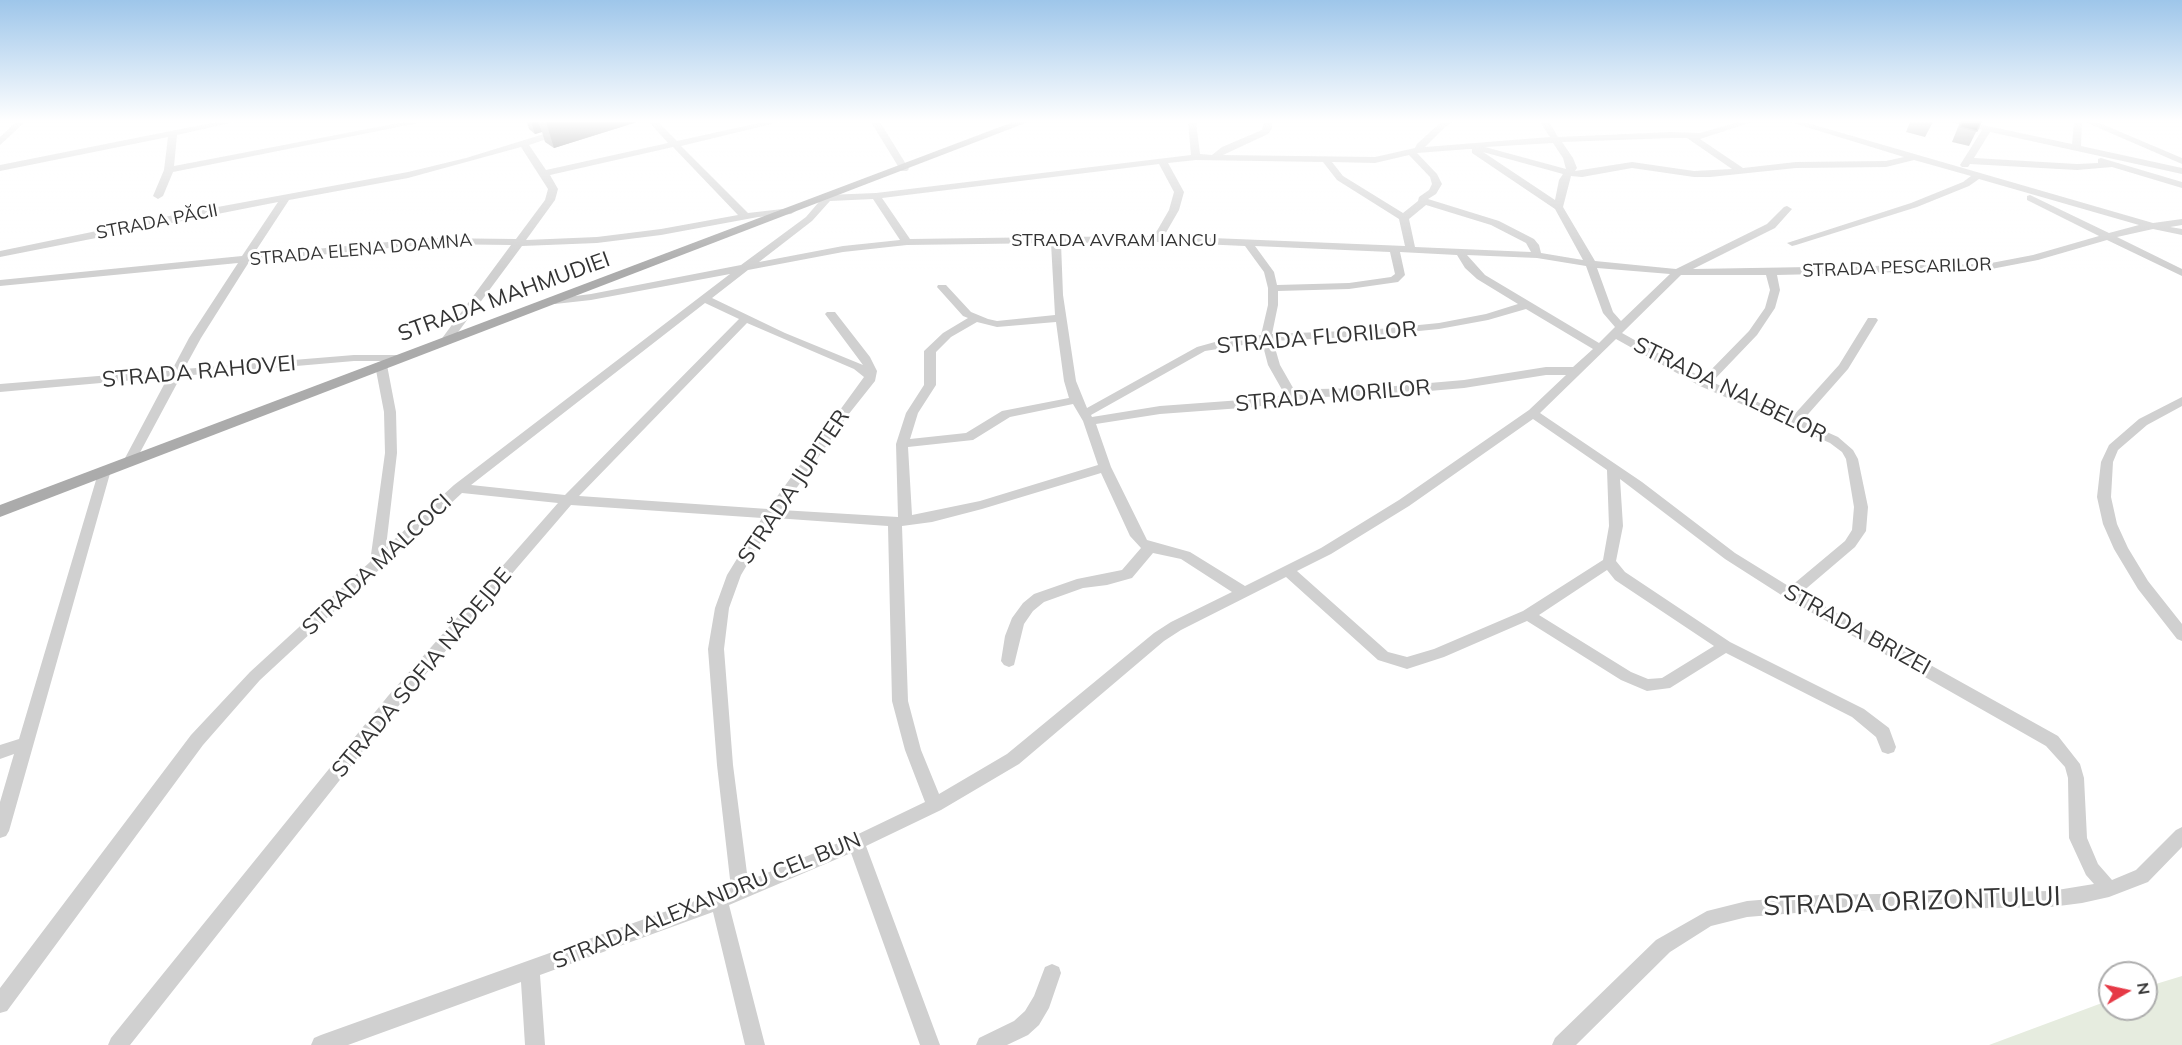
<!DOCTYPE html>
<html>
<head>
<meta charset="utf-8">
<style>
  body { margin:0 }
  #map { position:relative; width:2182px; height:1045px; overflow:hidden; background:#fff; font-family:Mulish,sans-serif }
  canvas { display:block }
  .north { position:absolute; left:2098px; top:961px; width:60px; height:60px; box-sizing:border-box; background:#fff; border:2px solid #adadad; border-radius:50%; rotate:81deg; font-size:16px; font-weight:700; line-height:24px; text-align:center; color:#333 }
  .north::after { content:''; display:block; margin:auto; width:21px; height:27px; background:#e63946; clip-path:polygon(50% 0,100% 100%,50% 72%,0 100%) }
</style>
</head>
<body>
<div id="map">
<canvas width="2182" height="1045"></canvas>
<div class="north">N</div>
</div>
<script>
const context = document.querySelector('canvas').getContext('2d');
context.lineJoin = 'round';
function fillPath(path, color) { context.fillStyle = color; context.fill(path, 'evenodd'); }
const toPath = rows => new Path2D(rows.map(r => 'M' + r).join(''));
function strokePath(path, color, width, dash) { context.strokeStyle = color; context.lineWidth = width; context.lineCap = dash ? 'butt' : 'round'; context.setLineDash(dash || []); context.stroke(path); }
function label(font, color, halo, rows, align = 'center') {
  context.font = font + ' Mulish,sans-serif'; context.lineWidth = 6; context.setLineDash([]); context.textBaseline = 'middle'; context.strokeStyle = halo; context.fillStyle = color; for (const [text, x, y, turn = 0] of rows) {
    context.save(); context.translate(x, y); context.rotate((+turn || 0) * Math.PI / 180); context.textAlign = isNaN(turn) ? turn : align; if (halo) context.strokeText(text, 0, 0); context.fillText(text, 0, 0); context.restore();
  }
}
fillPath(toPath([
  [2182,976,2182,1045,1989,1045,2110,1000,2110,1009,2146,1009,2146,987]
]), '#e6ecdf');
fillPath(toPath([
  [16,122,25,122,0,145,0,137,16,122],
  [216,122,234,122,177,135,174,166,404,122,423,122,173,172,163,196,158,199,153,196,164,170,168,137,0,171,0,165,216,122],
  [583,122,597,122,529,145,546,170,668,143,649,122,658,122,677,141,763,122,780,122,681,146,748,213,791,208,796,211,791,214,758,217,661,235,597,243,522,246,450,343,446,344,440,341,511,245,430,244,249,262,201,338,184,369,354,355,398,355,404,358,398,361,354,361,181,376,136,460,130,464,124,460,168,377,0,392,0,384,172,370,189,338,238,263,0,286,0,280,242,256,278,202,0,257,0,251,174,215,408,172,466,158,583,122],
  [521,147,548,189,545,200,516,239,430,238,253,255,289,200,408,178,521,147],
  [673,147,738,215,661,229,597,237,526,240,555,200,558,189,550,175,673,147],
  [871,122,880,122,909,169,907,171,901,171,871,122],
  [1188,122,1196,122,1200,154,1212,155,1222,147,1262,130,1264,122,1272,122,1272,129,1268,134,1223,155,1375,157,1415,148,1417,144,1441,122,1453,122,1445,127,1425,147,1550,137,1540,122,1549,122,1558,137,1671,132,1700,133,1738,122,1752,122,1700,139,1743,168,1796,162,1886,161,1904,157,1790,122,1804,122,2153,223,2182,219,2182,225,2170,227,2182,229,2182,235,2153,229,2117,237,2182,269,2182,276,2107,240,2038,260,1986,270,1777,275,1780,290,1775,308,1757,335,1712,382,1792,417,1839,365,1868,318,1876,318,1878,320,1848,369,1802,421,1838,437,1853,450,1858,459,1868,507,1866,531,1855,547,1801,593,2058,736,2080,764,2084,778,2087,838,2098,864,2112,880,2136,870,2176,830,2182,827,2182,847,2148,882,2109,897,2082,903,2051,907,1820,911,1747,917,1711,926,1670,952,1576,1045,1552,1045,1555,1038,1656,940,1707,911,1747,901,1820,895,2051,891,2094,884,2086,875,2069,838,2068,778,2065,767,2046,746,1786,598,1725,559,1620,479,1623,526,1616,561,1625,572,1730,642,1864,709,1889,728,1896,747,1894,752,1888,754,1882,752,1876,737,1852,717,1726,653,1670,688,1647,691,1621,680,1527,621,1444,657,1407,669,1378,660,1286,577,1181,630,1164,641,1019,764,941,810,866,846,940,1045,920,1045,851,853,729,905,765,1045,745,1045,713,912,540,975,545,1045,525,1045,521,982,348,1045,311,1045,314,1038,321,1035,731,888,717,765,708,649,715,608,727,575,762,518,571,505,400,704,130,1045,108,1045,111,1038,388,696,558,503,462,493,260,680,203,745,7,1011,0,1013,0,988,191,735,250,672,370,562,385,453,384,412,375,365,377,363,381,362,387,365,396,412,397,453,386,547,454,485,730,274,591,300,555,304,550,301,551,299,591,294,741,265,806,217,824,196,827,195,876,193,1191,155,1188,122],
  [1671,138,1687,138,1732,169,1694,171,1632,162,1575,171,1577,168,1573,158,1562,142,1671,138],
  [1553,143,1563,158,1566,169,1485,147,1553,143],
  [1469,149,1472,149,1472,153,1555,209,1583,260,1541,253,1539,245,1534,239,1499,221,1428,199,1436,194,1442,184,1437,174,1417,153,1469,149],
  [1483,152,1563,174,1559,180,1555,200,1483,152],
  [1409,155,1430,177,1432,184,1429,190,1419,197,1418,201,1403,213,1343,176,1332,162,1375,163,1409,155],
  [1196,160,1323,162,1337,180,1399,219,1405,246,1164,236,1179,210,1184,192,1168,163,1196,160],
  [1914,160,1971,176,1963,182,1911,203,1787,243,1792,246,1796,245,1917,207,1969,186,1979,179,2139,225,2109,233,2030,195,2027,196,2027,200,2099,236,2033,255,1986,264,1693,269,1775,228,1792,209,1787,206,1784,207,1767,224,1676,269,1595,261,1563,207,1571,176,1582,177,1632,168,1694,177,1710,177,1796,168,1886,167,1914,160],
  [1159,164,1174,192,1169,210,1154,236,1060,237,1056,235,1051,237,910,239,882,198,1159,164],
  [873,199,900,240,843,246,759,262,812,221,830,201,873,199],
  [1426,205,1491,225,1526,243,1531,252,1415,247,1409,219,1426,205],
  [1157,242,1245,246,1264,272,1268,288,1268,305,1261,335,1215,342,1197,347,1087,408,1076,381,1063,295,1061,243,1157,242],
  [1051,243,1055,315,997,321,988,319,971,312,946,285,938,285,937,287,963,316,968,318,943,333,924,351,924,385,906,413,896,444,898,517,781,510,848,415,875,381,877,371,870,357,835,312,827,312,825,314,863,365,785,333,712,298,748,270,843,252,907,245,1051,243],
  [1255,246,1390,252,1395,274,1391,277,1349,283,1277,285,1274,272,1255,246],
  [1400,252,1457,255,1465,268,1477,279,1518,304,1486,314,1439,323,1369,330,1272,334,1278,305,1278,291,1349,289,1398,282,1405,275,1400,252],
  [1467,255,1537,258,1586,266,1603,313,1615,327,1599,343,1485,275,1467,255],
  [1597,268,1670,274,1621,321,1613,312,1597,268],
  [1681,275,1766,275,1770,290,1765,308,1749,331,1703,378,1622,333,1681,275],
  [705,303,739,319,565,495,471,485,705,303],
  [1526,309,1593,349,1573,367,1546,367,1464,380,1372,388,1316,389,1296,393,1280,365,1273,341,1369,336,1439,329,1488,320,1526,309],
  [977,322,997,327,1056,322,1064,381,1069,398,1002,411,966,433,910,439,918,413,936,385,936,352,951,337,977,322],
  [747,323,854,369,864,377,768,509,579,496,747,323],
  [1616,339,1700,386,1830,443,1842,452,1846,459,1854,507,1852,530,1845,541,1790,587,1735,553,1642,482,1540,413,1616,339],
  [1262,342,1268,365,1285,395,1255,399,1160,406,1092,417,1091,415,1205,351,1262,342],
  [1546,375,1566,375,1529,410,1399,500,1321,548,1245,586,1190,552,1147,540,1111,467,1096,424,1160,414,1255,407,1316,397,1372,396,1464,388,1546,375],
  [1073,404,1083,421,1098,465,980,501,912,515,908,447,973,440,1010,417,1073,404],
  [1533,419,1607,470,1609,526,1603,560,1523,611,1434,649,1407,657,1388,652,1297,571,1331,554,1409,506,1533,419],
  [1101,473,1130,536,1141,548,1122,570,1077,579,1034,594,1023,603,1012,618,1005,636,1001,661,1004,665,1009,667,1014,665,1024,624,1033,611,1044,602,1083,588,1107,585,1132,578,1153,553,1181,559,1232,592,1171,622,1154,633,1007,754,939,794,921,750,908,701,902,526,932,522,982,509,1101,473],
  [775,518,888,526,892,701,905,750,925,802,850,838,748,881,733,765,724,649,729,608,741,575,775,518],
  [1607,570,1615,580,1714,646,1662,678,1648,679,1631,672,1539,615,1607,570],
  [1952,122,1969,122,2072,144,2074,122,2082,122,2081,146,2182,168,2182,174,1990,132,1974,158,2077,164,2098,163,2098,159,2101,158,2182,182,2182,188,2112,167,2077,170,1970,164,1968,167,1962,167,1960,165,1982,130,1952,122],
  [2085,122,2097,122,2182,158,2182,164,2085,122],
  [2182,397,2182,406,2147,425,2118,450,2113,462,2111,497,2117,524,2128,548,2148,581,2182,624,2182,641,2177,639,2138,589,2114,549,2103,524,2097,497,2101,462,2109,445,2139,419,2182,397],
  [105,466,111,470,9,831,6,836,0,838,0,802,14,754,0,759,0,745,19,739,99,470,105,466],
  [1052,964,1059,967,1061,973,1049,1008,1039,1025,1028,1035,1007,1045,976,1045,979,1038,1014,1021,1025,1011,1034,996,1045,967,1052,964]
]), '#d0d0d0');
fillPath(toPath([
  [1013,122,1028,122,0,517,0,505,1013,122]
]), '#ababab');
fillPath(toPath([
  [527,122,637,122,554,148,545,142,542,132,535,134,529,129],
  [1910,122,1933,122,1925,137,1906,132],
  [1960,122,1981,122,1969,146,1952,142]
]), '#8c8c8c');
fillPath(toPath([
  [531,122,538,122,542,132,535,134],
  [546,122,637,122,554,148]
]), '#5f5f5f');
const building = toPath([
  [1962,122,1981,122,1977,131,1960,127,1962,122]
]);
fillPath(building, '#1a1a1a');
strokePath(building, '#5f5f5f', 1.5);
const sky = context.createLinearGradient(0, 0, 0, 269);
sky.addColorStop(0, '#9ec6ea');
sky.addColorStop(0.45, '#fff');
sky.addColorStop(1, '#ffffff00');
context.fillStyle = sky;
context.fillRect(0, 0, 2182, 269);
label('18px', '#333', '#fff', [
  ["STRADA PĂCII",157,222,-11],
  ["STRADA AVRAM IANCU",1114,241],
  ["STRADA ELENA DOAMNA",361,250,-5],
  ["STRADA PESCARILOR",1897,268,-2]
]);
label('22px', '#333', '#fff', [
  ["STRADA MAHMUDIEI",504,297,-20],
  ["STRADA FLORILOR",1317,338,-5],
  ["STRADA RAHOVEI",199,372,-5],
  ["STRADA NALBELOR",1730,390,26],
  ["STRADA MORILOR",1333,396,-5],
  ["STRADA JUPITER",794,487,-56],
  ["STRADA MALCOCI",377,565,-43],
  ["STRADA BRIZEI",1857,630,29],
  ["STRADA SOFIA NĂDEJDE",422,673,-50],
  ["STRADA ALEXANDRU CEL BUN",707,901,-22]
]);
label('27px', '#333', '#fff', [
  ["STRADA ORIZONTULUI",1912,902,-2]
]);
</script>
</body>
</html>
